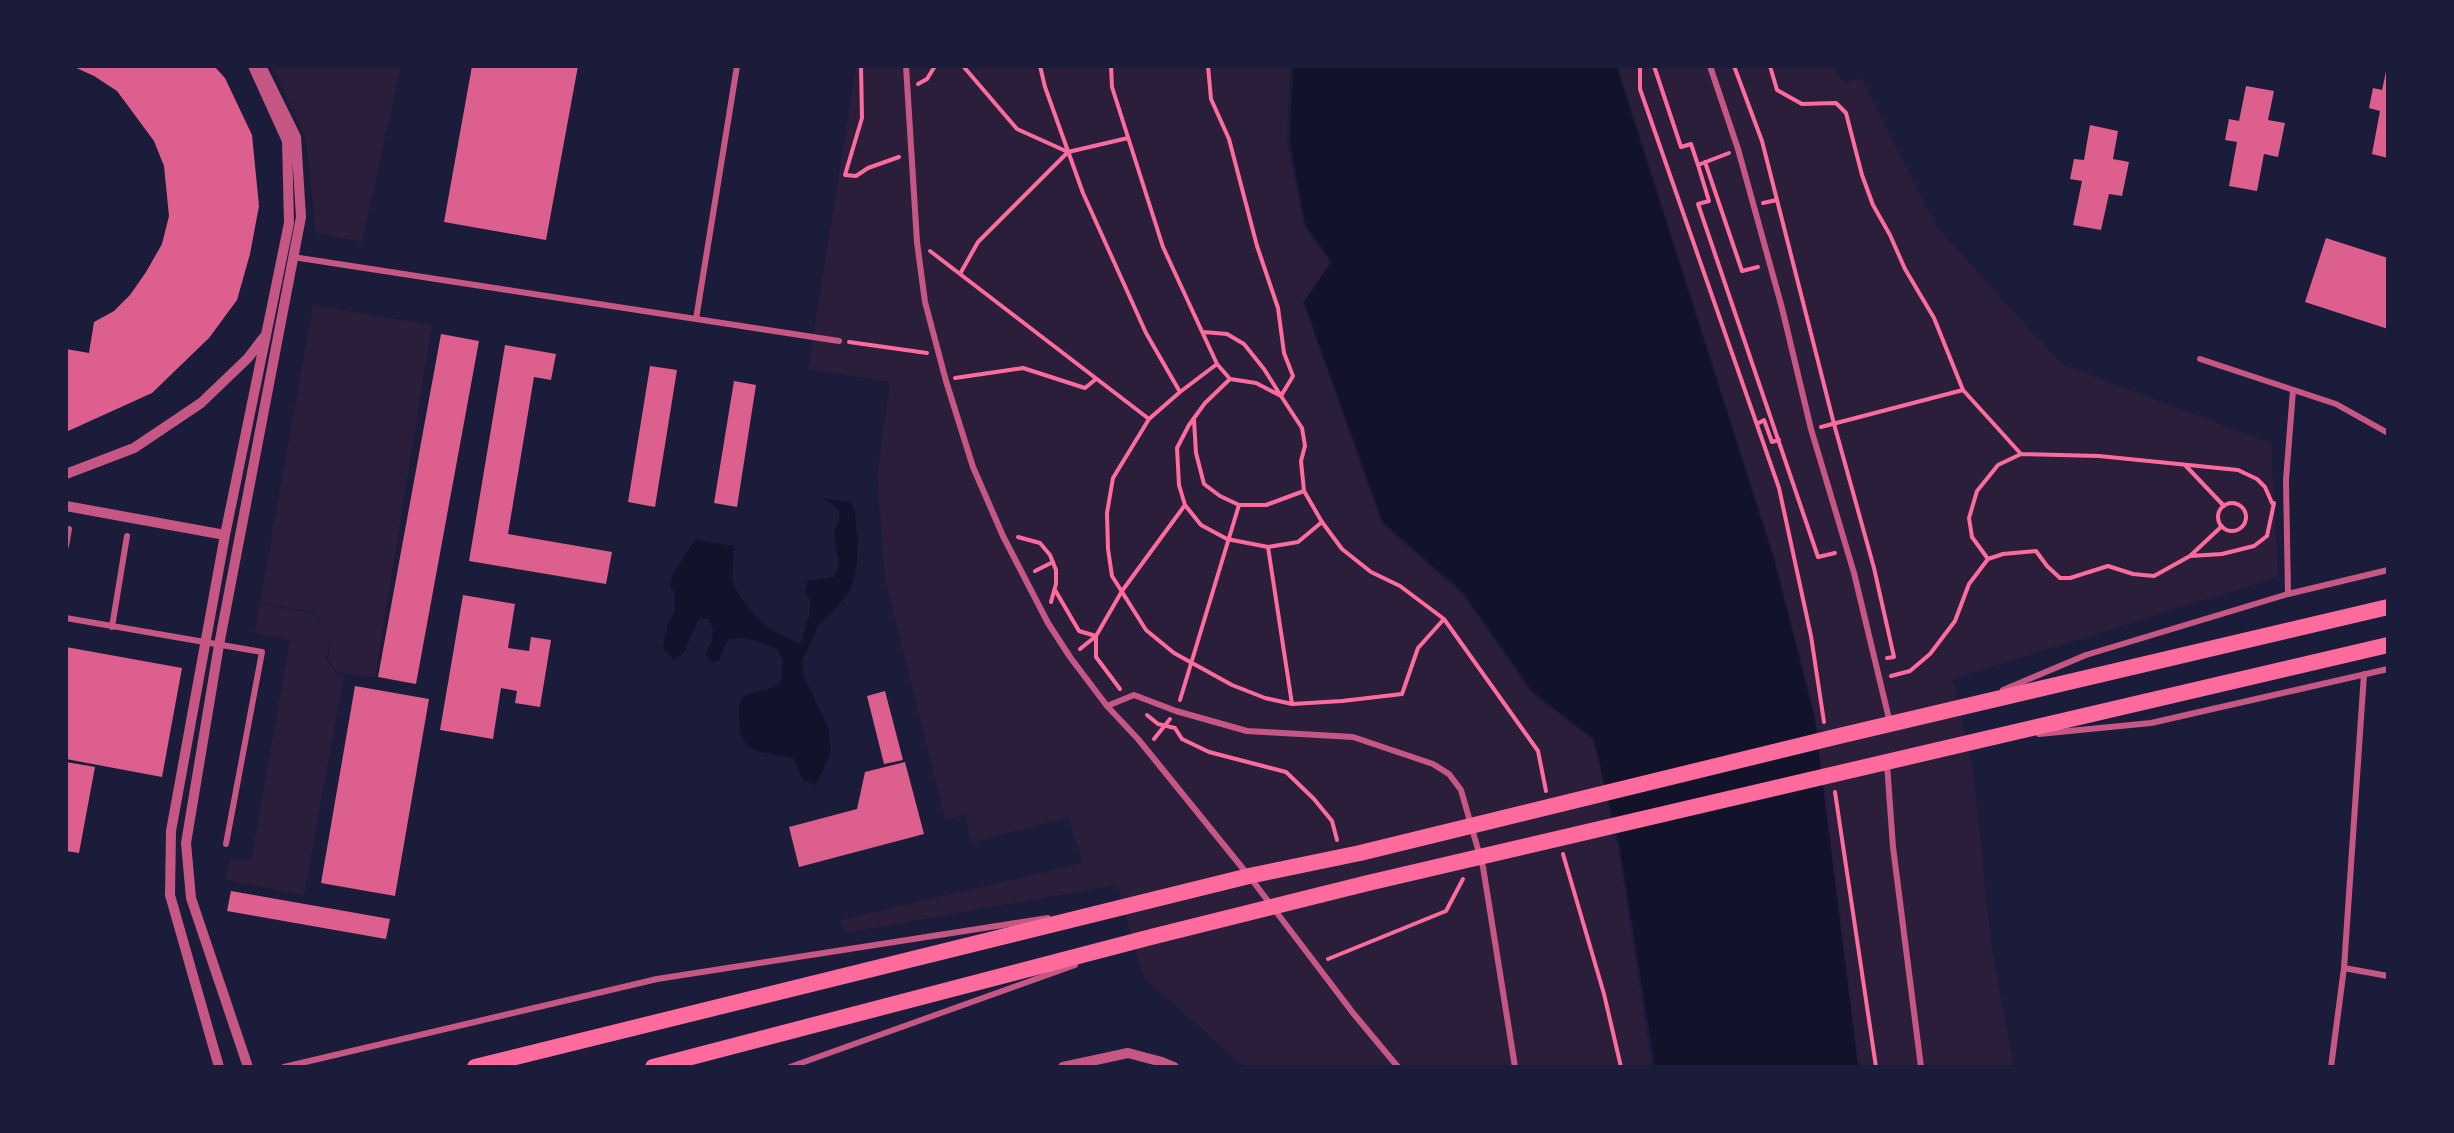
<!DOCTYPE html>
<html>
<head>
<meta charset="utf-8">
<style>
  body { margin:0 }
  #map { position:relative; width:2454px; height:1133px; overflow:hidden; background:#1b1b3a; font-family:"Exo 2",sans-serif }
  canvas { display:block }
  .frame { position:absolute; inset:0; border:68px solid #1b1b3a; pointer-events:none }
</style>
</head>
<body>
<div id="map">
<canvas width="2454" height="1133"></canvas>
<div class="frame"></div>
</div>
<script>
const context = document.querySelector('canvas').getContext('2d');
context.lineJoin = 'round';
function fillPath(path, color) { context.fillStyle = color; context.fill(path, 'evenodd'); }
const toPath = rows => new Path2D(rows.map(r => 'M' + r).join(''));
function strokePath(path, color, width, dash) { context.strokeStyle = color; context.lineWidth = width; context.lineCap = dash ? 'butt' : 'round'; context.setLineDash(dash || []); context.stroke(path); }
fillPath(toPath([
  [271,66,401,66,362,242,316,233,306,139,280,82],
  [856,66,1290,66,1287,141,1304,226,1330,262,1303,302,1381,523,1462,594,1531,693,1593,740,1619,852,1652,1067,1245,1067,1143,977,1117,885,845,933,841,920,1083,863,1068,817,972,843,965,815,945,820,885,580,877,475,890,382,808,369],
  [1618,66,1831,66,1844,82,1861,78,1938,229,2061,364,2271,443,2278,577,1953,679,1974,776,1991,944,2014,1067,1859,1067,1815,716,1775,559],
  [313,305,432,325,375,678,338,672,328,660,331,638,326,660,337,674,344,676,304,895,226,880,230,859,251,861,290,640,254,633,260,604,316,614,320,630,321,630,317,613,260,602]
]), '#2a1e3b');
fillPath(toPath([
  [1293,66,1616,66,1774,560,1814,716,1858,1067,1655,1067,1620,848,1594,739,1532,691,1464,593,1383,522,1304,302,1332,262,1305,224,1290,141],
  [823,498,850,502,855,512,858,545,856,570,850,590,833,612,820,622,802,661,804,677,828,727,831,752,816,785,803,781,794,758,757,751,746,745,740,732,739,708,743,696,777,686,782,679,783,661,778,649,754,640,740,638,728,639,719,660,712,663,706,655,712,641,713,628,708,619,699,618,684,652,674,661,663,647,668,624,674,612,675,594,670,585,672,575,695,540,734,546,732,579,735,589,755,616,772,630,800,644,809,616,811,603,805,591,808,581,833,577,839,565,834,532,840,517,839,509]
]), '#12122b');
fillPath(toPath([
  [72,66,214,66,225,78,252,135,259,206,250,254,237,300,209,338,152,393,66,432,66,349,89,353,94,322,114,311,130,295,146,272,162,244,169,216,164,166,154,141,117,91,94,76],
  [472,66,578,66,546,240,444,222],
  [2387,67,2388,67,2388,158,2372,154,2380,111,2369,108,2373,88,2382,90],
  [2246,86,2274,91,2268,120,2285,123,2278,157,2264,154,2257,191,2229,186,2237,142,2225,140,2229,119,2239,121],
  [2090,125,2118,131,2113,159,2129,162,2122,196,2109,194,2101,230,2073,225,2082,181,2070,179,2074,159,2084,160],
  [2326,238,2388,258,2388,329,2305,302],
  [441,334,479,341,416,684,378,677],
  [505,345,556,354,551,380,534,377,508,534,612,552,606,584,469,561],
  [650,366,677,370,655,507,628,502],
  [734,381,756,385,737,507,714,503],
  [463,595,515,604,508,648,529,651,531,637,551,640,540,707,515,703,517,691,501,688,493,739,440,730],
  [66,647,182,668,162,777,66,759],
  [355,686,429,699,395,896,321,883],
  [885,691,903,760,884,764,867,696],
  [66,762,95,767,79,853,66,851],
  [905,762,924,834,799,867,789,827,857,809,865,772],
  [231,891,390,919,386,939,227,911]
]), '#dd5f8e');
strokePath(toPath([
  [861,66,862,118,845,175,856,176,868,168,899,157],
  [963,66,1017,129,1068,152],
  [1040,66,1045,87,1083,193,1146,333,1180,392],
  [1111,66,1112,87,1163,247,1217,364],
  [1640,66,1640,89,1779,488,1811,636,1824,722],
  [1654,66,1681,147,1691,144,1698,165],
  [1734,66,1762,141,1834,424,1874,568,1894,657,1887,658],
  [1770,66,1777,90,1802,104,1836,103,1846,113,1862,175,1873,205,1890,235,1905,269,1934,318,1963,390,2021,454],
  [918,84,927,79,935,66],
  [1729,153,1698,165,1709,201,1698,204,1818,557,1835,553],
  [1705,162,1742,271,1758,267],
  [1763,203,1777,200],
  [930,251,1149,419,1180,392,1217,364,1230,379,1256,383,1281,396,1302,428,1305,446,1301,461,1304,491,1322,522,1342,549,1371,572,1400,586,1444,619,1538,751,1546,791],
  [960,274,978,242,1068,152,1128,138],
  [1203,332,1227,334,1244,344,1264,369,1281,396,1293,376,1284,353,1278,308,1257,246,1229,139,1211,99,1208,66],
  [849,342,927,353],
  [955,378,1023,368,1085,388,1096,379],
  [1230,379,1205,403,1189,425,1177,448,1179,485,1185,505,1201,525,1227,539,1268,547,1298,542,1322,522],
  [1149,419,1113,478,1107,513,1108,549,1112,576,1146,630,1174,653,1232,685,1265,698,1292,704,1342,701,1402,694,1418,648,1444,619],
  [1194,420,1196,453,1204,484,1220,496,1239,505,1266,505,1304,491],
  [1757,424,1764,420,1772,442,1779,440],
  [1821,427,1963,390],
  [2185,465,2224,506],
  '2218 517a14 14 0 1 1 28 0a14 14 0 1 1-28 0Z',
  [1018,537,1040,543,1050,555,1056,570,1056,584,1051,602],
  [1268,547,1292,704],
  [2190,556,2222,526],
  [1988,559,1972,537,1969,518,1977,491,1998,465,2021,454,2099,456,2238,470,2257,479,2265,487,2272,503],
  [1035,571,1053,562],
  [1055,590,1079,631,1096,636,1096,657,1120,689],
  [1080,649,1096,636,1122,591,1185,505],
  [1891,676,1910,671,1930,654,1955,621,1969,584,1988,559,2003,554,2036,551,2047,566,2060,578,2070,578,2108,566,2133,574,2154,576,2190,556,2222,554,2254,546,2267,536,2274,503],
  [1180,700,1239,505],
  [1147,715,1158,724,1175,728,1182,739,1209,752,1286,772,1314,799,1332,821,1337,840],
  [1154,739,1170,719],
  [1835,792,1876,1067],
  [1563,854,1604,994,1621,1067],
  [1328,959,1446,911,1463,879]
]), '#ff6b9d', 4);
strokePath(toPath([
  [906,66,917,242,925,302,946,381,973,467,1003,536,1048,623,1070,657,1107,706,1138,739,1249,876,1353,1013,1398,1067],
  [1710,66,1738,149,1782,308,1811,429,1854,573,1890,723],
  [293,257,839,341],
  [696,319,737,66],
  [2200,359,2336,404,2388,433],
  [66,546,69,529],
  [2288,594,2286,480,2293,390],
  [66,618,262,652,226,844],
  [112,627,127,536],
  [2003,690,2086,655,2288,594,2388,570],
  [1107,706,1134,695,1176,711,1247,731,1353,737,1433,764,1449,774,1461,790,1483,867,1515,1067],
  [2039,734,2151,723,2388,669],
  [1887,764,1893,847,1921,1067],
  [2344,968,2388,976],
  [284,1067,657,979,1048,918],
  [790,1067,1075,965],
  [2331,1067,2344,968,2364,674]
]), '#c65784', 6);
strokePath(toPath([
  [66,474,134,448,201,403,248,358,264,337],
  [66,506,225,535],
  [219,1067,170,895,171,831,225,535,289,223,287,141,253,66],
  [248,1067,191,898,186,843,219,645,301,217,296,137,261,66],
  [1063,1067,1128,1053,1162,1062,1174,1067]
]), '#c65784', 10);
strokePath(toPath([
  [475,1067,1249,876,1360,853,1839,736,2388,607],
  [653,1067,1155,936,1368,883,2388,645]
]), '#ff6b9d', 16);
</script>
</body>
</html>
